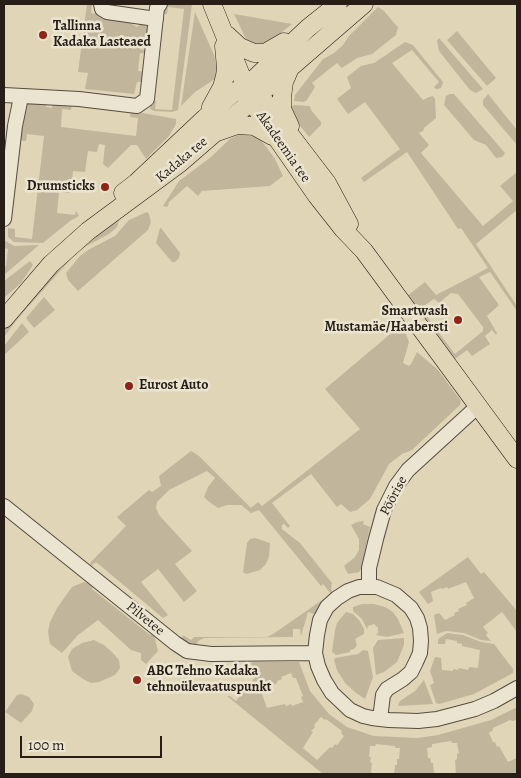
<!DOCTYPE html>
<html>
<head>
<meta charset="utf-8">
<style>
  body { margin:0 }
  #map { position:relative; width:521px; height:778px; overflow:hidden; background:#e0d5b7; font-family:Alegreya,serif }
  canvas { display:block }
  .frame { position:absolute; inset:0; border:5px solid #281e17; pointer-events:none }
  .scale { position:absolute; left:20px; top:736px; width:142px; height:22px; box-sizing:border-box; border:2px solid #281e17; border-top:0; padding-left:6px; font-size:15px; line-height:18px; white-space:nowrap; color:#281e17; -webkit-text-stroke:4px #ebe4d0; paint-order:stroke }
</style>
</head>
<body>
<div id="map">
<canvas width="521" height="778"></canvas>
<div class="frame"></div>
<div class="scale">100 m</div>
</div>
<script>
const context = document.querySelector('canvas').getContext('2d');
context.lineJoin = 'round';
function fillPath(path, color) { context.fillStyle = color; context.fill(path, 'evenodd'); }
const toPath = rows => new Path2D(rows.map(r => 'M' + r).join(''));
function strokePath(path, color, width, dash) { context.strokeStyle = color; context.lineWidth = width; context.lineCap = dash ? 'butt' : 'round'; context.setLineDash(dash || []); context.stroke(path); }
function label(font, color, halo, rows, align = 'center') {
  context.font = font + ' Alegreya,serif'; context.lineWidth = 5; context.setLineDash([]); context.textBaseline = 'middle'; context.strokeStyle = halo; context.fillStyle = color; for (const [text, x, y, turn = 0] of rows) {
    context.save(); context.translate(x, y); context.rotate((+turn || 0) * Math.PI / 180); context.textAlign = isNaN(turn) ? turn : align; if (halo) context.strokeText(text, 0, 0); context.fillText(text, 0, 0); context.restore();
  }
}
fillPath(toPath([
  [87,4,92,4,91,13,125,20,137,27,141,24,145,25,151,30,150,40,142,39,140,49,149,51,149,54,140,53,138,71,144,72,142,82,137,82,134,94,85,89,88,73,78,72],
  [165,4,192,4,178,110,172,112,154,111,150,109,151,100,156,101,155,109,172,110,184,9,168,7,167,14,162,14],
  [378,7,384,11,395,24,398,27,396,35,372,54,357,58,342,68,337,63,312,83,315,87,307,100,304,102,294,101,295,95,323,59,334,53,343,45,349,36],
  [195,12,214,55,217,68,215,79,195,92,181,106],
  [234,14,292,24,267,44,260,45,251,44,246,39],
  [457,31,496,78,487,86,447,40],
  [439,38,483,89,476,93,470,90,439,51,437,41],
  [405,42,413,45,443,82,441,88,436,89,434,87,439,82,412,50,392,63,423,100,429,97,433,96,435,99,436,118,424,128,423,131,419,133,429,145,421,153,483,226,513,201,500,186,517,172,517,210,476,244,517,306,517,311,490,272,479,277,499,305,487,316,497,333,496,335,492,330,485,336,490,344,472,356,467,350,455,359,434,331,436,329,455,354,483,331,483,327,458,294,451,293,439,303,434,299,421,308,431,322,428,323,407,296,425,282,436,295,488,268,461,228,458,229,407,152,364,182,361,178,400,149,365,102,348,114,337,99,351,88,347,77,361,66,374,63],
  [450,94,454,94,505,153,502,157,496,158,486,145,474,140,444,105,446,96],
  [488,94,517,130,517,145,483,105,483,100],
  [28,102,47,103,46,107,52,108,53,103,72,105,71,110,62,109,61,127,136,136,138,118,130,117,131,111,176,119,176,124,169,136,146,159,137,145,131,145,108,168,103,164,105,145,99,144,97,152,88,151,85,172,73,171,71,193,59,192,57,213,75,215,76,211,79,216,70,221,43,243,14,242,8,237,8,228,15,229,15,237,32,239,44,136,27,134,26,141,18,140,25,104],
  [294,105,310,106,311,110,321,122,321,125,309,137,295,119,291,110,291,107],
  [240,134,259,137,275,159,283,176,270,186,202,191,198,196,187,186,168,203,169,204,167,207,163,206,179,181,211,157,230,139],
  [147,212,149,214,151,222,148,230,78,291,68,280,66,273,80,256,88,250,115,236,129,220],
  [120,217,117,227,109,234,79,250,19,317,4,337,4,327,50,270],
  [160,228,161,228,180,253,179,258,175,262,172,262,156,243],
  [4,240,14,246,39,245,4,275,4,266,6,266,8,249,4,248],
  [30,261,33,265,21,283,4,298,4,281],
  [44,297,55,310,34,328,26,318],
  [22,323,29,332,4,355,4,346],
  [402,324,409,342,403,363,409,366,411,364,417,352,438,370,461,401,460,405,412,450,402,454,389,464,370,499,357,510,350,512,341,504,337,507,311,474,272,503,290,526,288,528,284,524,282,525,282,529,300,543,332,583,331,589,334,595,317,615,308,612,301,636,300,629,293,629,293,637,204,638,198,641,195,648,181,641,183,635,191,640,194,637,267,637,273,634,331,594,323,584,321,586,259,510,251,513,241,505,227,505,218,508,208,501,204,497,208,487,215,478,207,471,169,490,157,502,156,508,159,515,192,551,175,564,197,591,184,602,158,569,141,582,168,615,163,618,96,562,91,566,90,563,126,526,117,517,149,490,152,492,161,486,159,476,191,451,199,456,251,508,258,502,262,506,360,429,325,389],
  [364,521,363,524,370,527,361,569,359,572,348,574,344,566,355,557,359,550,359,539,351,525,357,522],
  [255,538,270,543,269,557,266,564,260,570,246,574,243,572,247,543,250,539],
  [468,557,481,574,484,572,517,611,517,632,502,612,483,627,488,633,486,635,491,641,481,640,464,633,446,631,437,634,434,615,439,613,445,620,455,615,454,613,459,611,458,609,467,605,466,603,474,598,466,582,448,589,447,587,442,589,441,588,431,592,433,601,428,604,419,592],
  [84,582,93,585,92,589,150,635,152,634,154,635,158,651,146,664,141,660,141,653,131,650,98,620,78,635,62,653,50,644,48,632,50,622,57,608,72,587],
  [362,604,374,604,385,607,393,612,398,619,404,633,387,637,376,635,378,633,378,628,374,624,368,626,367,629,362,619,353,611,353,607],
  [346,612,353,614,359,620,364,629,364,634,355,639,357,645,354,649,350,650,350,652,336,655,332,652,335,630,337,623],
  [447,633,463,635,481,642,494,644,513,669,513,673,474,694,439,704,436,703,430,685,434,683,430,671,435,657,441,658,442,670,453,671,453,669,458,670,459,668,468,670,469,667,478,668,480,650,462,646,462,644,457,643,457,641,446,639,445,644,438,644,438,639],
  [404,638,404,645,397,662,384,672,376,675,373,648,378,640],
  [94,640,104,645,113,653,119,660,120,668,115,675,99,682,91,683,83,679,72,671,68,657,72,649,82,643],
  [363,650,368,651,373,677,365,699,356,693,345,683,337,670,334,660,335,658,358,654],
  [253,662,299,662,310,691,329,714,347,727,374,736,418,738,438,735,491,720,517,707,517,722,516,720,512,721,510,720,493,728,493,730,489,733,493,742,495,742,497,747,499,746,508,762,517,758,517,774,456,774,455,760,457,759,457,754,459,753,457,743,452,743,451,741,432,744,432,747,427,748,428,758,430,758,431,763,433,763,434,773,437,774,392,774,394,774,395,765,397,765,397,759,399,759,400,748,396,748,395,746,376,744,375,746,370,746,369,757,371,757,370,762,372,763,371,772,373,774,323,774,227,696,230,696,236,701,257,675,252,669,251,663],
  [291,673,293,678,296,678,303,696,301,697,303,702,292,706,291,704,286,706,285,704,267,708,261,691,277,683,277,681,282,679,281,677],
  [321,717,325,720,326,719,342,731,341,733,344,736,337,745,335,744,332,748,330,747,317,760,303,748,313,732,311,731,315,727,314,725],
  [424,680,433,704,398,706,400,701,415,691],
  [21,694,29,697,34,704,32,711,21,723,5,712,17,695]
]), '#c1b69c');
const minor = toPath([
  [101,4,102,9,107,12,156,19],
  [4,95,79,99,137,106,147,99,157,8,160,4],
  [4,219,15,126,21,97],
  [4,506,175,643,187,651,211,654,315,653],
  [369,586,369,568,376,539,384,510,396,486,408,470,478,406],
  [380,719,383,695,387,689,403,679,411,672,416,662,420,653,421,641,420,628,417,618,411,608,396,595,377,587,359,587,348,591,337,598,327,607,320,620,317,635,315,653,318,666,324,680,332,693,350,710,363,716,372,718,380,719,389,720,418,721,437,719,475,709,494,701,517,688]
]);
const major = toPath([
  [212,4,251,100,260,114,317,196,343,229,364,251,517,459],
  [227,35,240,47,254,53,265,53,284,42],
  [290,68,284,82,282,97,282,109,290,126],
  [265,102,327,183,349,224],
  [211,107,222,87,225,76,226,68,224,46],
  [220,131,237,125,254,126,272,136],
  [123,193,136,183,205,118,232,94,253,80,308,28,338,4],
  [4,319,51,264,69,248,88,231,180,163,364,4]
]);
strokePath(minor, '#564c3f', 16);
strokePath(major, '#281e17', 19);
strokePath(minor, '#ebe4d0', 14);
strokePath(major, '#e0d5b7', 18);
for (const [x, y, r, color] of [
  [43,35,5,"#8f2418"],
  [105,187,5,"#8f2418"],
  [458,320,5,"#8f2418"],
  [129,386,5,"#8f2418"],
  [137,680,5,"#8f2418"]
]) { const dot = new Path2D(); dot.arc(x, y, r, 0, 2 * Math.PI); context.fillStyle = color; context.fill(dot); strokePath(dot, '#ebe4d0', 2); }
label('bold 14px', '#281e17', '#ebe4d0', [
  ["Tallinna",53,27],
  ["Kadaka Lasteaed",53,43],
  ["Drumsticks",95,187,"right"],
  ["Smartwash",448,312,"right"],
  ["Mustamäe/Haabersti",448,328,"right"],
  ["Eurost Auto",139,386],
  ["ABC Tehno Kadaka",147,672],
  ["tehnoülevaatuspunkt",147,688]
], 'left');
label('14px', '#281e17', '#ebe4d0', [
  ["Akadeemia tee",283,147,55],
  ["Kadaka tee",182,160,-40],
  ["Pöörise",394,496,-62],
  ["Pilvetee",145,619,39]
]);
</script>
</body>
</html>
